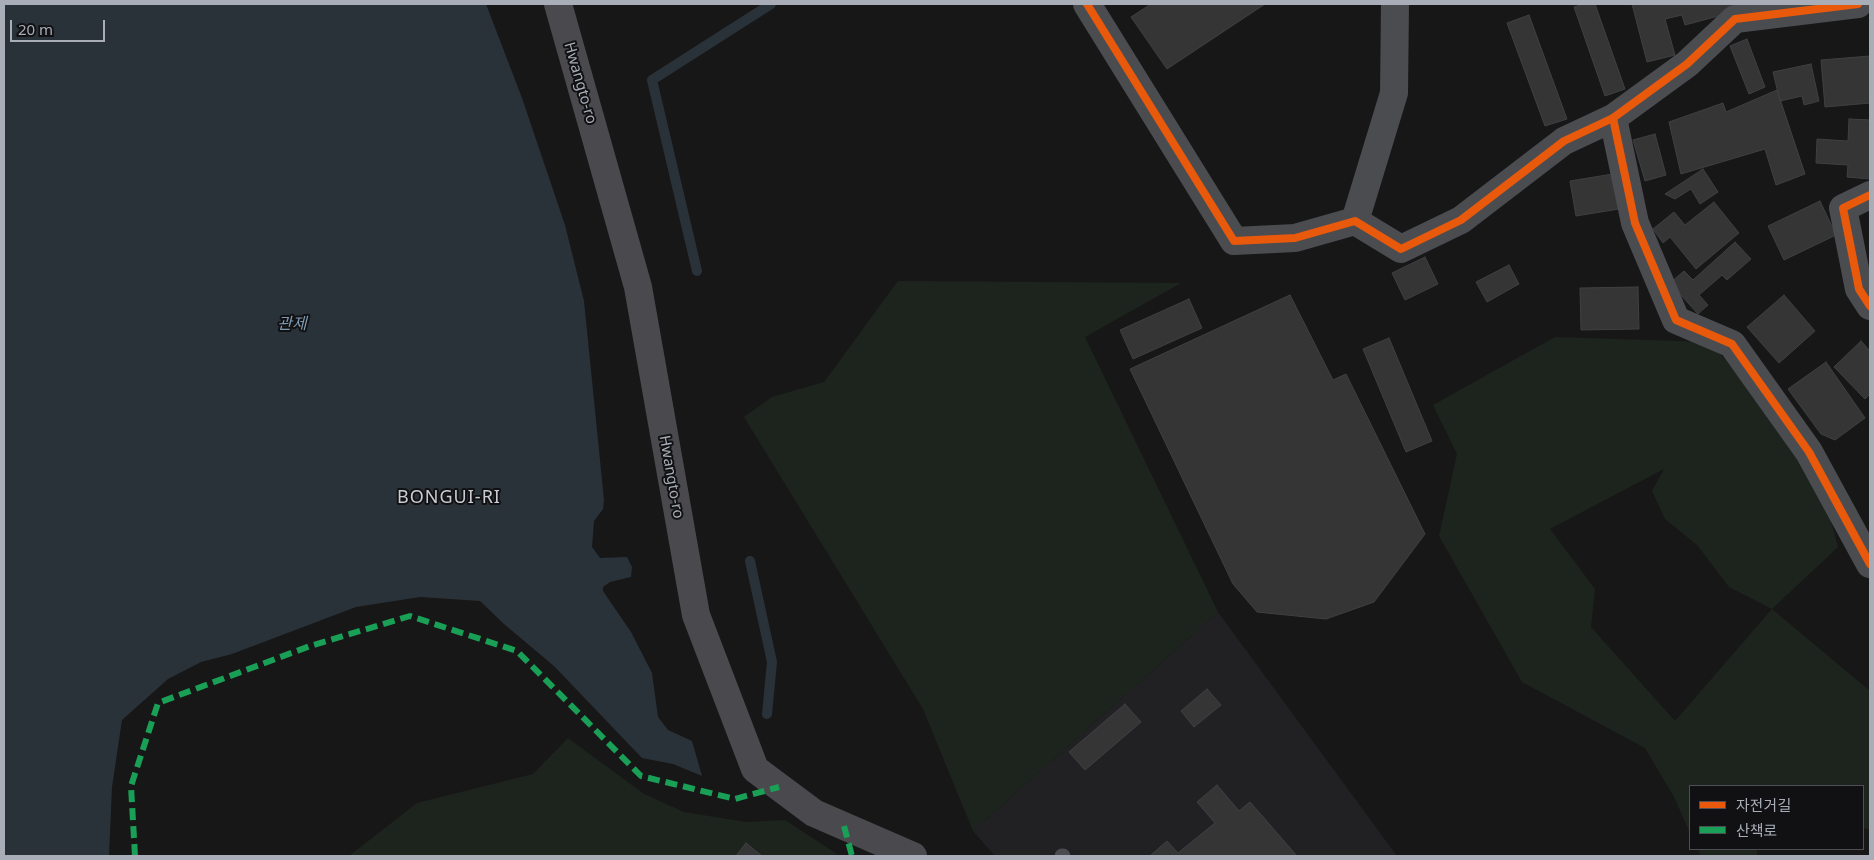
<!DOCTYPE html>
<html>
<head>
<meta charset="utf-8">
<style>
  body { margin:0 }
  #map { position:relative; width:1874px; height:860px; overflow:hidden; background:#171717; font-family:"Noto Sans","Noto Sans KR",sans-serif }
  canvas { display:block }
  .frame { position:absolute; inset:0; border:5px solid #a8adb8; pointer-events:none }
  .legend { position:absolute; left:1689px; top:785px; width:175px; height:65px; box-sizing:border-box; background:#111113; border:1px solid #4d4f55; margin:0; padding:6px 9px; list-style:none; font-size:15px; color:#a8adb8 }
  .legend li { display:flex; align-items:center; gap:10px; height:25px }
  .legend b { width:25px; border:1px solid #4d4f55 }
  .scale { position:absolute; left:10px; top:20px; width:95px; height:22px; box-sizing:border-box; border:2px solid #a8adb8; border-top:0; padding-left:6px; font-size:15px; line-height:18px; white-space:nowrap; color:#a8adb8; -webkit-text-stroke:4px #111113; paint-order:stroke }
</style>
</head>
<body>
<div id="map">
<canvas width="1874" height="860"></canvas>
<div class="frame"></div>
<ul class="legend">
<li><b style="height:6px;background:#e8590c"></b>자전거길</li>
<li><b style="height:6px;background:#1a9f57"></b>산책로</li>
</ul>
<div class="scale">20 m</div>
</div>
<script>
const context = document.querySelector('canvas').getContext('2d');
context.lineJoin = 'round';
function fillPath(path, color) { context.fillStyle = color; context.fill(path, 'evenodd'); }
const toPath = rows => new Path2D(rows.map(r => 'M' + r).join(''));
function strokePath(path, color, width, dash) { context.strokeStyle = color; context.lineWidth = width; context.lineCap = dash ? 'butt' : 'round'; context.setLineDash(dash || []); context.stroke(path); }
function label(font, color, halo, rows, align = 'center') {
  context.font = font + ' "Noto Sans","Noto Sans KR",sans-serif'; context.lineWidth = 4; context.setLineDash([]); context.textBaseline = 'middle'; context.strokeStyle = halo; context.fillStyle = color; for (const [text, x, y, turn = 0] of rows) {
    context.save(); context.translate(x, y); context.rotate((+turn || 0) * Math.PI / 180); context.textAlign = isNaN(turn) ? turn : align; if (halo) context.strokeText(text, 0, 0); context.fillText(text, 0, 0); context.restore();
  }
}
fillPath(toPath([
  [1218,612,1397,856,995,856,973,831]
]), '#212123');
fillPath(toPath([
  [898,281,1181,283,1085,337,1218,612,973,831,923,709,744,417,772,397,824,382],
  [1555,337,1710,342,1759,399,1825,499,1838,547,1772,609,1870,691,1870,830,1863,828,1863,786,1690,786,1690,833,1674,797,1645,748,1522,682,1439,536,1457,454,1433,405],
  [1664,469,1652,491,1665,519,1697,545,1729,587,1772,609,1675,721,1591,627,1595,589,1550,529],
  [568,738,644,794,684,812,746,822,785,820,840,856,349,856,417,803,533,774],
  [1698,849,1756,849,1758,856,1701,856]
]), '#1d241e');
fillPath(toPath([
  [4,4,486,4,522,98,565,225,584,301,604,500,603,509,594,521,592,547,600,558,627,557,632,567,631,577,610,582,603,587,603,591,631,632,652,673,658,717,668,730,692,741,702,776,673,764,642,758,554,666,504,624,480,601,420,597,356,607,232,654,201,662,168,679,122,720,112,787,109,856,4,856]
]), '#2a3239');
strokePath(toPath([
  [697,271,652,80,771,4],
  [750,561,772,662,767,714]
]), '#2a3239', 10);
const building = toPath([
  [1151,4,1265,4,1167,69,1131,17,1151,4],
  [1584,4,1595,4,1625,89,1605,96,1574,7,1584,4],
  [1632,4,1735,4,1737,11,1685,25,1682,15,1665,19,1675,55,1647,62,1632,4],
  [1529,15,1567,119,1545,126,1507,23,1529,15],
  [1747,39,1765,87,1749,94,1730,46,1747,39],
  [1870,56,1870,103,1825,107,1821,60,1870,56],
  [1811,64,1819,101,1804,105,1802,96,1780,101,1773,72,1811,64],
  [1777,90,1805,174,1776,185,1765,149,1681,174,1669,122,1723,103,1726,112,1777,90],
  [1849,119,1870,120,1870,179,1847,177,1848,165,1816,163,1817,139,1848,141,1849,119],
  [1655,134,1666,175,1645,181,1633,140,1655,134],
  [1703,169,1718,192,1700,204,1691,189,1675,199,1665,194,1703,169],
  [1613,174,1619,209,1576,216,1570,181,1613,174],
  [1820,201,1836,235,1784,260,1768,226,1820,201],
  [1714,202,1739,233,1696,269,1670,237,1663,243,1653,229,1674,212,1685,225,1714,202],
  [1735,242,1751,259,1727,280,1722,275,1699,295,1708,305,1698,314,1670,283,1684,271,1693,280,1735,242],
  [1425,257,1438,284,1405,300,1392,273,1425,257],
  [1509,265,1519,284,1487,302,1476,282,1509,265],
  [1638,287,1639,329,1581,330,1580,288,1638,287],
  [1290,295,1333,380,1346,374,1425,534,1374,602,1326,619,1257,612,1233,584,1130,369,1290,295],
  [1784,295,1815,331,1779,363,1747,327,1784,295],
  [1189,299,1202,328,1133,359,1120,330,1189,299],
  [1389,338,1432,441,1406,452,1363,349,1389,338],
  [1861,341,1870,351,1870,394,1865,399,1834,367,1861,341],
  [1826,362,1865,418,1835,440,1821,434,1788,389,1826,362],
  [1207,689,1221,705,1194,727,1181,711,1207,689],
  [1125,704,1141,722,1085,770,1069,752,1125,704],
  [1217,785,1239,811,1250,802,1297,856,1150,856,1167,841,1178,853,1215,823,1197,802,1217,785],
  [746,843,762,856,736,856,746,843]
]);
fillPath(building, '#353536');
strokePath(building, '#3f4043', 1);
strokePath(toPath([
  [1062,856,1063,856]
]), '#4b4c50', 15);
strokePath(toPath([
  [1087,4,1234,241,1295,238,1355,221,1401,249,1461,220,1564,141,1613,118,1687,64,1735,19,1858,4],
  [1613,118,1635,223,1676,320,1732,344,1809,452,1870,564],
  [1870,195,1843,208,1859,289,1870,306],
  [1355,221,1394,93,1395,4]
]), '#4b4c50', 28);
strokePath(toPath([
  [558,4,638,287,696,615,755,769,814,813,913,856]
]), '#4a4a4e', 28);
strokePath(toPath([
  [844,826,852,856],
  [135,856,131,786,158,703,310,646,410,616,517,651,641,776,735,799,779,787]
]), '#1a9f57', 6, [12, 6]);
strokePath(toPath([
  [1087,4,1234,241,1295,238,1355,221,1401,249,1461,220,1564,141,1613,118,1687,64,1735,19,1858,4],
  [1613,118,1635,223,1676,320,1732,344,1809,452,1870,564],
  [1870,195,1843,208,1859,289,1870,306]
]), '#e8590c', 8);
label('15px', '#a8adb8', '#111113', [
  ["Hwangto-ro",580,83,74],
  ["Hwangto-ro",671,477,80]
]);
label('italic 16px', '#7f9bb3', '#111113', [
  ["관제",292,324]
]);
context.letterSpacing = '1px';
label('18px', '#c9ccd4', '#111113', [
  ["BONGUI-RI",449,498]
]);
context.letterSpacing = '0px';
</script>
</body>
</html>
